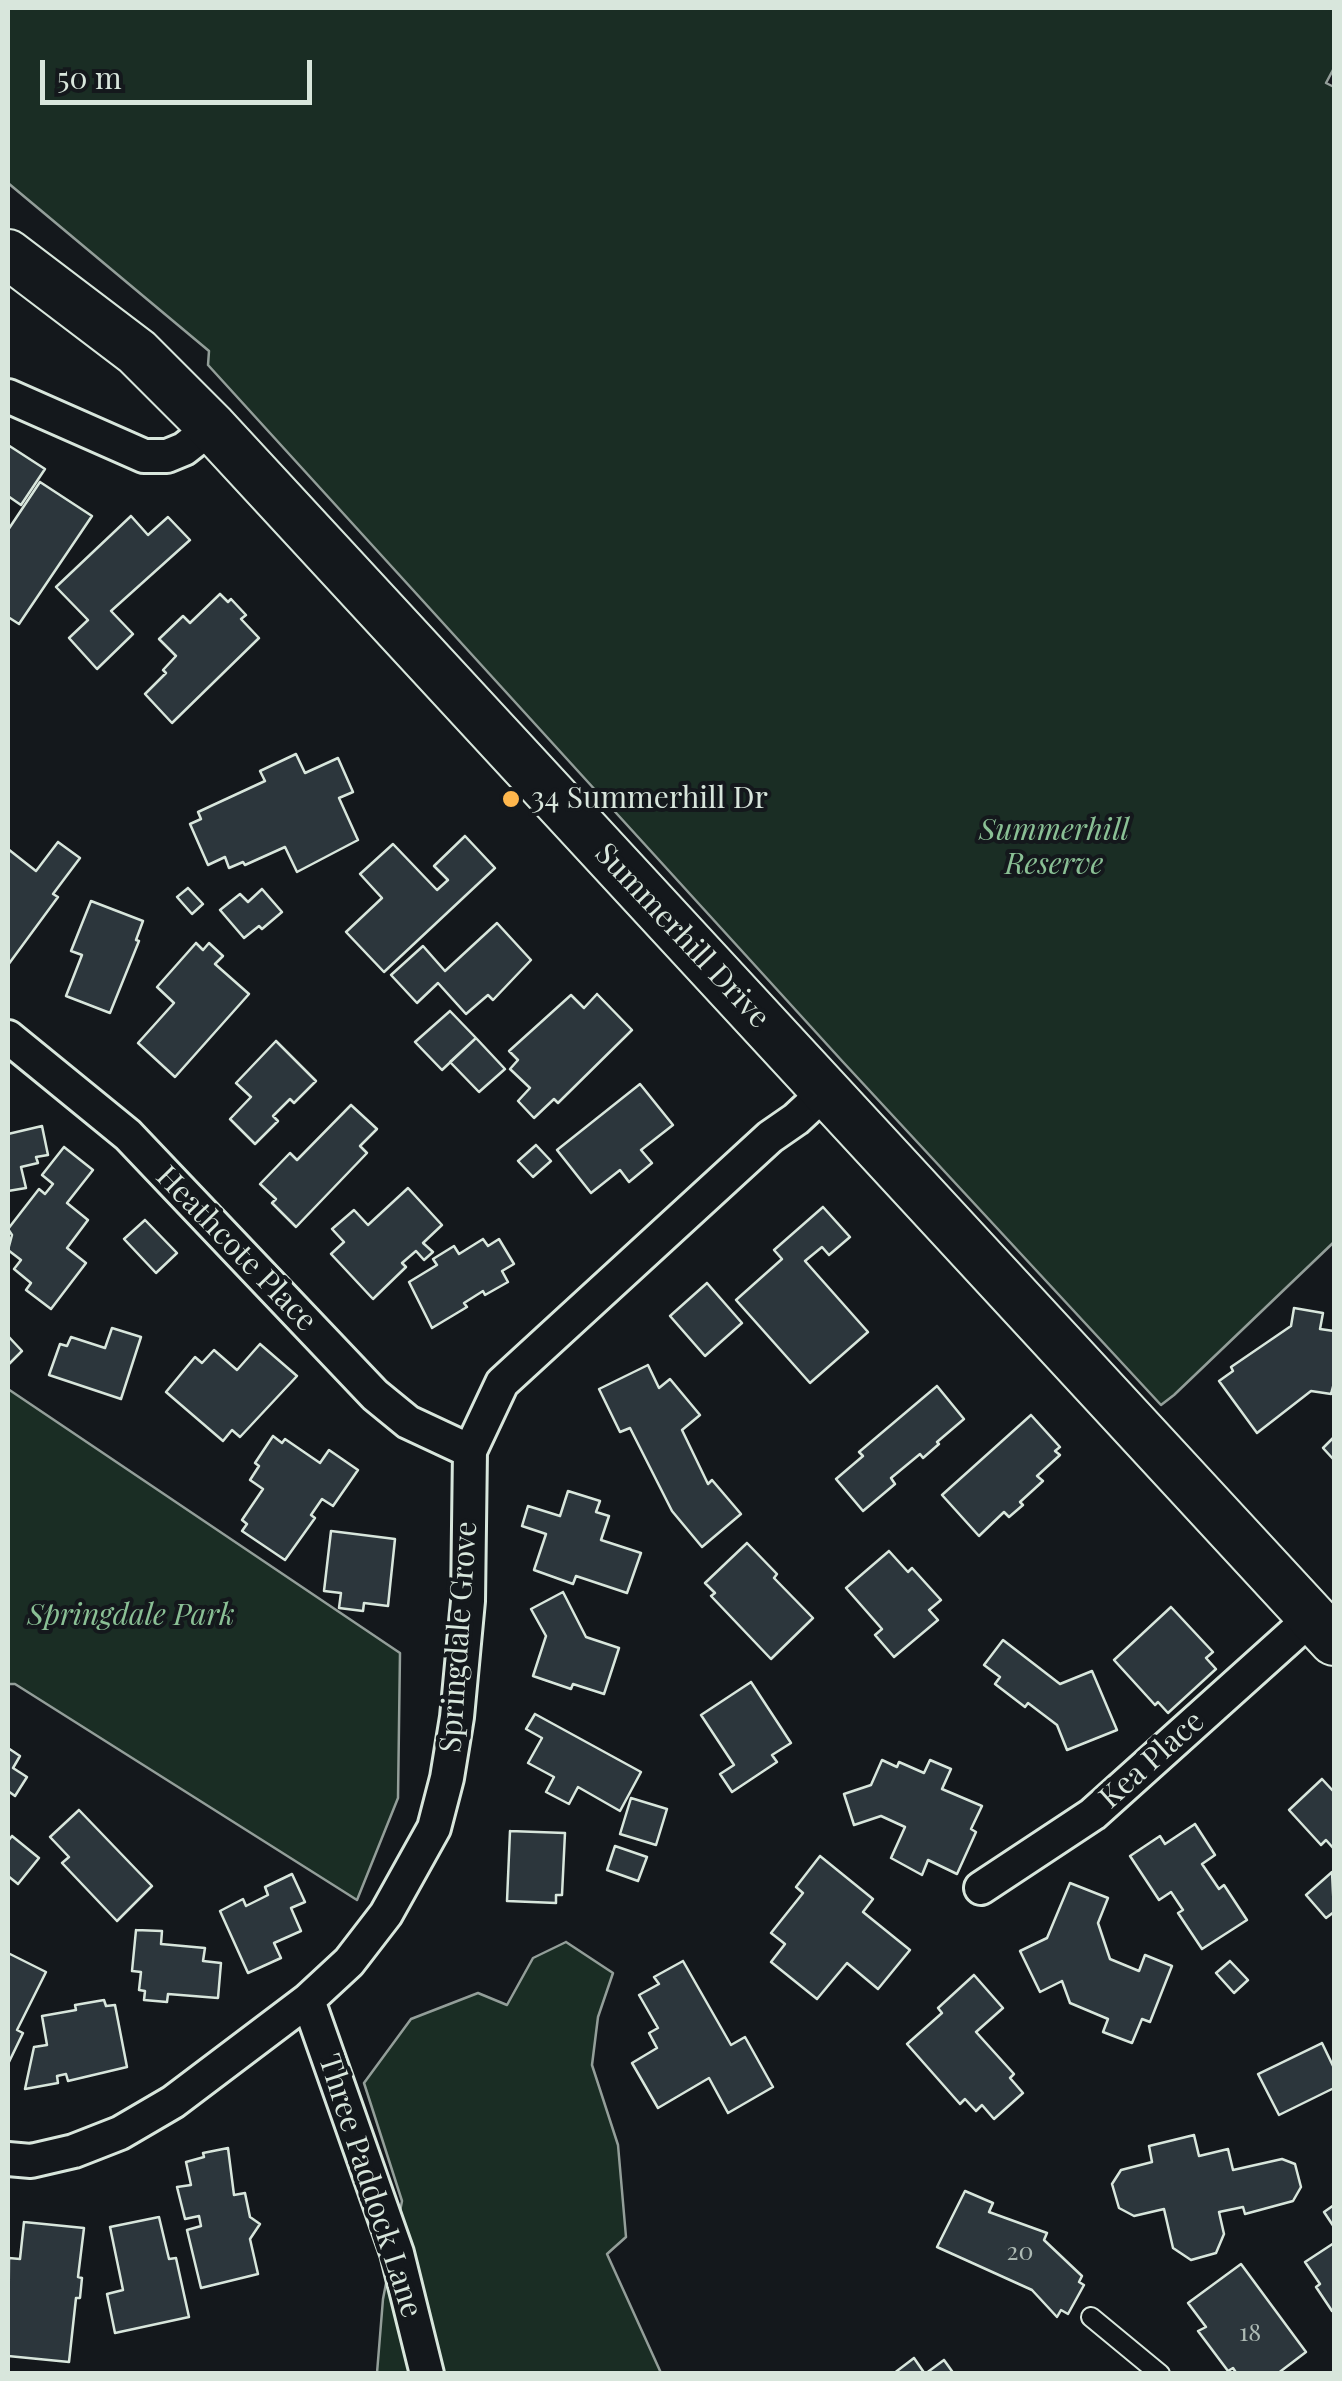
<!DOCTYPE html>
<html>
<head>
<meta charset="utf-8">
<style>
  body { margin:0 }
  #map { position:relative; width:1342px; height:2381px; overflow:hidden; background:#14181c; font-family:"Playfair Display",serif }
  canvas { display:block }
  .frame { position:absolute; inset:0; border:10px solid #d8e6dc; pointer-events:none }
  .scale { position:absolute; left:40px; top:60px; width:272px; height:45px; box-sizing:border-box; border:5px solid #d8e6dc; border-top:0; padding-left:12px; font-size:30px; line-height:35px; white-space:nowrap; color:#d8e6dc; -webkit-text-stroke:8px #14181c; paint-order:stroke }
</style>
</head>
<body>
<div id="map">
<canvas width="1342" height="2381"></canvas>
<div class="frame"></div>
<div class="scale">50 m</div>
</div>
<script>
const context = document.querySelector('canvas').getContext('2d');
context.lineJoin = 'round';
function fillPath(path, color) { context.fillStyle = color; context.fill(path, 'evenodd'); }
const toPath = rows => new Path2D(rows.map(r => 'M' + r).join(''));
function strokePath(path, color, width, dash) { context.strokeStyle = color; context.lineWidth = width; context.lineCap = dash ? 'butt' : 'round'; context.setLineDash(dash || []); context.stroke(path); }
function label(font, color, halo, rows, align = 'center') {
  context.font = font + ' "Playfair Display",serif'; context.lineWidth = 8; context.setLineDash([]); context.textBaseline = 'middle'; context.strokeStyle = halo; context.fillStyle = color; for (const [text, x, y, turn = 0] of rows) {
    context.save(); context.translate(x, y); context.rotate((+turn || 0) * Math.PI / 180); context.textAlign = isNaN(turn) ? turn : align; if (halo) context.strokeText(text, 0, 0); context.fillText(text, 0, 0); context.restore();
  }
}
const green = toPath([
  [8,8,1334,8,1334,68,1326,83,1334,87,1334,1242,1174,1395,1161,1405,843,1062,208,365,209,351,8,183,8,8],
  [8,1389,400,1653,398,1798,357,1900,15,1684,8,1684,8,1389],
  [566,1942,613,1973,598,2017,592,2065,618,2145,626,2237,607,2254,661,2373,377,2373,383,2299,402,2201,364,2083,411,2019,478,1993,507,2005,533,1958,566,1942]
]);
fillPath(green, '#1a2d24');
strokePath(green, '#939e99', 2.5);
const building = toPath([
  [8,445,45,469,21,505,8,496,8,445],
  [40,482,92,516,19,624,8,617,8,530,40,482],
  [131,516,148,535,168,517,190,540,111,611,133,634,97,669,69,638,88,620,56,587,131,516],
  [220,594,228,602,231,599,246,615,241,619,259,638,172,723,145,694,166,673,163,670,176,656,159,639,183,616,190,623,220,594],
  [296,754,305,773,338,758,353,792,339,798,358,840,297,872,285,847,245,865,243,862,229,868,225,857,208,865,190,824,201,819,198,812,265,781,260,771,296,754],
  [465,836,495,868,384,972,346,932,382,898,360,874,393,844,437,890,448,880,434,866,465,836],
  [58,842,80,858,53,894,58,897,8,965,8,849,36,871,58,842],
  [188,888,203,904,192,914,177,897,188,888],
  [262,889,282,912,262,929,259,926,244,938,220,910,240,894,248,902,262,889],
  [91,901,143,921,136,940,139,941,110,1013,66,996,82,955,71,951,91,901],
  [497,923,531,960,493,1000,488,995,466,1014,438,983,417,1003,391,975,423,946,445,971,497,923],
  [196,943,203,950,209,943,223,956,215,964,249,994,175,1077,138,1043,174,1003,157,987,196,943],
  [597,994,632,1030,558,1103,554,1099,534,1118,518,1101,530,1088,510,1069,518,1060,509,1051,571,995,584,1008,597,994],
  [450,1011,476,1038,442,1070,415,1042,450,1011],
  [476,1038,505,1069,479,1092,450,1062,476,1038],
  [276,1041,316,1081,294,1103,290,1099,273,1116,278,1121,255,1144,230,1119,251,1097,236,1083,276,1041],
  [640,1084,673,1125,641,1150,652,1163,629,1182,620,1170,591,1193,557,1150,640,1084],
  [351,1105,377,1129,360,1146,367,1153,296,1227,272,1203,276,1199,260,1184,290,1153,297,1160,351,1105],
  [42,1126,48,1155,36,1157,38,1163,21,1167,26,1188,8,1191,8,1134,42,1126],
  [536,1145,551,1161,533,1177,518,1161,536,1145],
  [64,1147,93,1170,67,1203,88,1220,67,1248,86,1263,51,1309,26,1290,31,1283,14,1269,21,1260,8,1250,12,1235,8,1229,39,1189,45,1194,53,1184,42,1175,64,1147],
  [408,1188,442,1225,423,1243,433,1252,424,1260,416,1251,402,1263,406,1267,373,1299,331,1254,344,1242,332,1229,354,1210,368,1225,408,1188],
  [823,1207,850,1237,829,1255,822,1247,805,1261,868,1332,810,1383,736,1300,782,1259,774,1250,823,1207],
  [145,1220,177,1253,156,1273,124,1239,145,1220],
  [483,1239,488,1246,499,1239,514,1264,502,1271,508,1282,485,1295,483,1291,464,1303,467,1307,432,1328,409,1282,437,1265,433,1259,454,1246,459,1254,483,1239],
  [707,1283,742,1323,705,1356,670,1316,707,1283],
  [1294,1308,1323,1313,1320,1329,1334,1331,1334,1383,1331,1394,1311,1391,1257,1433,1219,1381,1233,1371,1231,1367,1291,1326,1294,1308],
  [112,1328,141,1337,121,1399,49,1375,60,1344,67,1346,71,1337,105,1348,112,1328],
  [8,1336,22,1351,8,1365,8,1336],
  [260,1344,297,1376,240,1437,232,1430,223,1441,166,1392,195,1357,202,1363,214,1350,237,1370,260,1344],
  [648,1365,659,1388,670,1379,700,1415,682,1430,708,1484,712,1480,741,1514,702,1547,672,1511,630,1428,620,1432,599,1389,648,1365],
  [937,1386,964,1419,937,1442,939,1444,923,1458,920,1454,891,1478,895,1484,863,1511,836,1479,863,1456,859,1452,937,1386],
  [1031,1415,1060,1447,1055,1451,1060,1455,1037,1476,1043,1481,1020,1502,1023,1505,1009,1517,1004,1512,979,1536,942,1495,1031,1415],
  [273,1436,282,1443,285,1439,320,1463,329,1450,358,1470,333,1506,322,1499,311,1515,315,1518,285,1560,242,1531,247,1524,242,1520,263,1489,250,1480,259,1466,255,1463,273,1436],
  [1334,1437,1334,1460,1323,1448,1334,1437],
  [568,1491,600,1501,596,1512,609,1516,601,1540,641,1553,627,1593,576,1576,573,1584,534,1570,546,1534,522,1526,528,1506,560,1516,568,1491],
  [331,1531,395,1539,388,1606,364,1603,363,1611,339,1608,341,1593,324,1591,331,1531],
  [747,1543,777,1574,774,1578,813,1618,771,1659,711,1596,715,1593,705,1583,747,1543],
  [889,1551,908,1572,912,1568,941,1600,929,1610,938,1620,894,1657,875,1635,882,1629,846,1588,889,1551],
  [563,1592,586,1637,619,1648,604,1694,573,1684,571,1689,533,1676,546,1636,531,1609,563,1592],
  [1171,1607,1213,1652,1206,1658,1216,1669,1168,1713,1158,1702,1155,1705,1114,1660,1171,1607],
  [1003,1640,1060,1684,1092,1671,1117,1730,1067,1750,1057,1725,1028,1703,1025,1707,995,1684,1000,1677,984,1665,1003,1640],
  [751,1682,791,1743,772,1755,777,1762,732,1792,720,1774,734,1765,701,1715,751,1682],
  [535,1714,641,1772,620,1811,578,1787,569,1804,546,1792,554,1777,528,1763,542,1738,526,1729,535,1714],
  [8,1748,20,1756,13,1768,27,1777,15,1796,8,1791,8,1748],
  [882,1760,897,1767,899,1762,924,1773,930,1760,951,1769,942,1789,982,1806,971,1829,976,1832,957,1874,928,1860,922,1875,891,1858,905,1827,881,1816,854,1825,844,1794,871,1785,882,1760],
  [1322,1779,1334,1792,1334,1849,1326,1840,1321,1845,1289,1810,1322,1779],
  [631,1798,667,1809,656,1845,620,1834,631,1798],
  [79,1810,152,1886,117,1921,62,1863,69,1857,50,1837,79,1810],
  [1195,1824,1215,1855,1202,1864,1219,1889,1224,1885,1247,1920,1202,1949,1178,1913,1183,1910,1171,1892,1159,1900,1130,1856,1160,1836,1165,1844,1195,1824],
  [510,1831,565,1833,562,1895,556,1895,556,1903,507,1901,510,1831],
  [12,1836,39,1858,18,1884,8,1876,8,1841,12,1836],
  [615,1846,647,1857,638,1881,607,1870,615,1846],
  [820,1856,873,1899,863,1912,910,1950,878,1989,847,1963,817,1999,771,1962,785,1944,771,1933,803,1893,796,1887,820,1856],
  [1332,1872,1334,1912,1326,1918,1306,1895,1332,1872],
  [292,1874,305,1902,291,1908,301,1931,274,1943,281,1958,248,1973,220,1911,243,1899,246,1906,268,1895,265,1887,292,1874],
  [1070,1883,1108,1898,1098,1923,1110,1959,1139,1971,1145,1955,1172,1966,1150,2022,1142,2019,1132,2043,1103,2032,1108,2019,1070,2003,1062,1981,1040,1992,1020,1951,1047,1938,1070,1883],
  [136,1930,162,1931,161,1944,205,1948,203,1961,221,1963,218,1998,168,1994,167,2002,144,2000,145,1991,139,1990,141,1972,132,1971,136,1930],
  [8,1953,46,1972,17,2030,23,2033,8,2064,8,1953],
  [683,1961,731,2045,745,2037,773,2087,728,2113,709,2078,658,2108,632,2063,657,2048,649,2033,658,2028,639,1995,659,1984,654,1977,683,1961],
  [1230,1961,1248,1980,1234,1993,1216,1973,1230,1961],
  [974,1975,1003,2008,976,2032,1014,2074,1010,2078,1023,2093,994,2119,982,2105,976,2111,965,2099,960,2104,907,2044,942,2013,938,2008,974,1975],
  [104,2000,106,2006,115,2005,127,2067,68,2081,66,2074,57,2076,58,2083,25,2089,34,2047,47,2045,42,2016,76,2010,75,2005,104,2000],
  [1322,2043,1334,2068,1334,2088,1279,2115,1258,2074,1322,2043],
  [1194,2135,1199,2156,1228,2149,1233,2170,1282,2159,1295,2164,1301,2187,1293,2201,1245,2214,1243,2207,1219,2212,1224,2234,1216,2253,1191,2260,1173,2248,1164,2209,1134,2216,1119,2208,1112,2184,1121,2170,1152,2162,1149,2146,1194,2135],
  [228,2148,234,2195,245,2193,250,2217,260,2224,250,2239,258,2274,201,2288,187,2230,201,2226,199,2216,185,2219,177,2187,191,2185,186,2162,204,2157,203,2153,228,2148],
  [965,2191,993,2203,989,2212,1047,2233,1044,2240,1082,2276,1079,2282,1084,2285,1068,2314,1061,2310,1057,2317,1032,2290,937,2247,965,2191],
  [1334,2205,1334,2227,1324,2212,1334,2205],
  [159,2217,169,2259,176,2258,189,2317,115,2333,107,2294,123,2290,110,2227,159,2217],
  [24,2222,84,2228,78,2277,82,2278,80,2298,76,2298,69,2362,8,2356,9,2258,20,2259,24,2222],
  [1334,2243,1334,2310,1332,2311,1316,2287,1320,2284,1305,2262,1334,2243],
  [1241,2264,1306,2352,1277,2374,1237,2374,1233,2368,1228,2371,1198,2331,1206,2327,1188,2303,1241,2264],
  [914,2358,925,2374,893,2374,914,2358],
  [944,2360,954,2374,925,2374,944,2360]
]);
fillPath(building, '#2c363c');
strokePath(building, '#d8e6dc', 2.5);
const lane = toPath([
  [1091,2317,1160,2374]
]);
const street = toPath([
  [8,396,144,456,167,456,184,449,212,427],
  [8,1037,128,1135,375,1395,408,1422,470,1451],
  [981,1888,1093,1814,1311,1618],
  [308,2000,397,2253,427,2374],
  [8,2159,31,2161,74,2151,120,2133,173,2102,308,2000,349,1962,386,1914,434,1828,447,1778,457,1717,468,1601,470,1451,502,1383,770,1137,796,1119,825,1092]
]);
const secondary = toPath([
  [8,254,137,352,212,427,1334,1641]
]);
strokePath(lane, '#d8e6dc', 22);
strokePath(street, '#d8e6dc', 38);
strokePath(secondary, '#d8e6dc', 52);
strokePath(lane, '#14181c', 18);
strokePath(street, '#14181c', 32);
strokePath(secondary, '#14181c', 48);
for (const [x, y, r, color] of [
  [511,799,10,"#ffb74d"]
]) { const dot = new Path2D(); dot.arc(x, y, r, 0, 2 * Math.PI); context.fillStyle = color; context.fill(dot); strokePath(dot, '#14181c', 4); }
label('25px', '#adbab4', null, [
  ["20",1020,2252],
  ["18",1250,2333]
]);
label('30px', '#d8e6dc', '#14181c', [
  ["34 Summerhill Dr",531,799]
], 'left');
label('italic 30px', '#8ac095', '#14181c', [
  ["Summerhill",1054,831],
  ["Reserve",1054,865],
  ["Springdale Park",131,1616]
]);
label('30px', '#d8e6dc', '#14181c', [
  ["Summerhill Drive",682,936,47],
  ["Heathcote Place",236,1249,46],
  ["Springdale Grove",459,1637,-86],
  ["Kea Place",1152,1760,-42],
  ["Three Paddock Lane",370,2186,72]
]);
</script>
</body>
</html>
